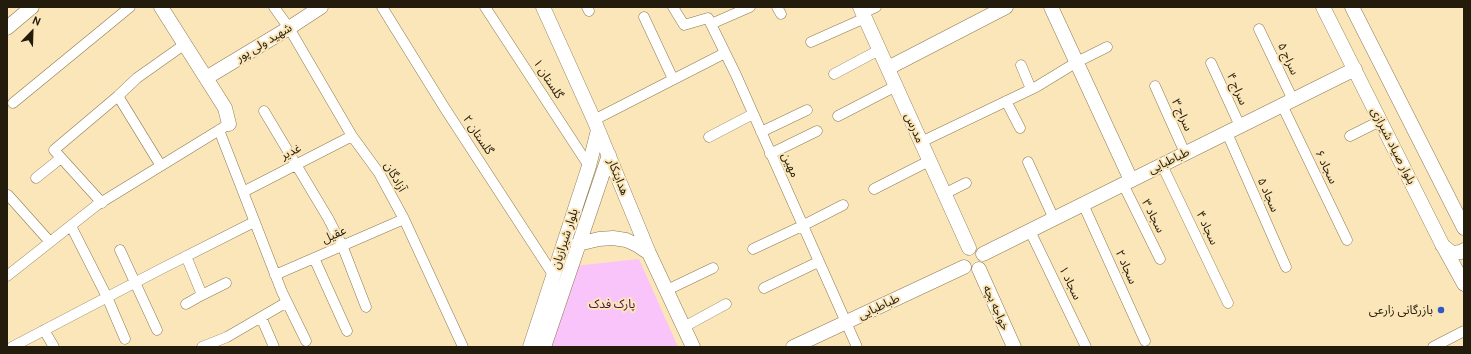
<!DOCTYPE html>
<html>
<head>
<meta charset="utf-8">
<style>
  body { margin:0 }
  #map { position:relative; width:1471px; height:354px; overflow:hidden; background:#fbe6b9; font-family:Cabin,sans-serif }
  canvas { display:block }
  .frame { position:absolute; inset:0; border:8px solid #231b0b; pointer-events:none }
  .north { position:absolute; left:12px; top:12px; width:40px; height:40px; -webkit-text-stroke:3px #fbe6b9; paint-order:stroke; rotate:23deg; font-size:11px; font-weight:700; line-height:16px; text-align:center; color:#231b0b }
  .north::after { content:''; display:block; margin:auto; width:14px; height:18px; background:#231b0b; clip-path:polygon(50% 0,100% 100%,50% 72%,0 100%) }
</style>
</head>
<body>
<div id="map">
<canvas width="1471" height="354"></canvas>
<div class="frame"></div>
<div class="north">N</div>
</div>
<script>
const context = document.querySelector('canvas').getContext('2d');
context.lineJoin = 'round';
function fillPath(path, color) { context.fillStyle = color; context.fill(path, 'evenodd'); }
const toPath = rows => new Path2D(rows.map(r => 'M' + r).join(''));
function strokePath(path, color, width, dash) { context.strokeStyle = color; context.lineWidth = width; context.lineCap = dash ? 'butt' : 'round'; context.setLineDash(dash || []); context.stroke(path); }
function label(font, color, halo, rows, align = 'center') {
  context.font = font + ' Cabin,"Noto Sans Arabic",sans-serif'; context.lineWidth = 4; context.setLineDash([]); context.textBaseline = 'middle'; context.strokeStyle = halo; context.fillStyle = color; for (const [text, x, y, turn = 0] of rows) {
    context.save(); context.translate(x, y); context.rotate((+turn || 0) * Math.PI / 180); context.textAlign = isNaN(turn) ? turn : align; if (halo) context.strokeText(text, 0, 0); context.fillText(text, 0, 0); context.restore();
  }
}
fillPath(toPath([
  [639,259,678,347,550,347,574,266]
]), '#f8c4f9');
const street = toPath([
  [274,7,289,28,352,136,379,173,404,219,463,347],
  [382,7,444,107,554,276],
  [485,7,589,166],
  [587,7,589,11],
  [673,7,684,25,708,18,736,75,857,347],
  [777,7,781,14],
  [863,13,876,7],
  [644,17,673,79],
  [711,24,750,7],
  [1259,29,1293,100],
  [811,42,865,18],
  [1211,63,1240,126],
  [1021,65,1031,89],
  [834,74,879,50],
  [1155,86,1185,153],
  [118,96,161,166],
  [1006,101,1020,128],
  [13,103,130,7],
  [1282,105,1347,240],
  [264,111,328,218,342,245,366,307],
  [838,116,896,86],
  [594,120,725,53],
  [219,130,282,292,306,341],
  [761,132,807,110],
  [1227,133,1286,267],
  [1350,136,1380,121],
  [709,137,753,114],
  [921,142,1036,87,1077,62,1107,47],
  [770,154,817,131],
  [1028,162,1054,219],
  [1162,165,1228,303],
  [36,178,61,158],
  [1123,184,1160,259],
  [874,189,929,161],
  [243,192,352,136],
  [944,194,966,183],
  [8,195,50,242],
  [102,203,54,150,118,96,137,78,185,44],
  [1083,204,1145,341],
  [71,226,107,297,125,339],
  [1030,231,1086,347],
  [753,249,802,226,843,205],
  [120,250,157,330],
  [186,256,202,295,226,283],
  [314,258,347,331],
  [275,275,404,219],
  [7,276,97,205,229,124],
  [764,288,818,262],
  [667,290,713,268],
  [186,304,202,295],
  [261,317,274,347],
  [684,327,726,304],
  [44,330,54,347],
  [12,347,161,269,254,222],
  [202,347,227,337,287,302],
  [1433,347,1464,331]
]);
const secondary = toPath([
  [161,7,225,108,229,124],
  [543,7,594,120,649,253,693,347],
  [860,7,969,248],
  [1051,7,1131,180],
  [1323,7,1442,244,1464,284],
  [1352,7,1464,228],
  [7,28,32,7],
  [888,68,1006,7],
  [206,78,289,28,321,7],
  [578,244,599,239,613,238,626,240,637,245,649,253],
  [1442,245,1452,253,1461,252,1464,250],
  [983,254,1355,69],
  [979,269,1014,347],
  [530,347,589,166,598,130],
  [544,347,609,155],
  [793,347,964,267]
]);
strokePath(street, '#8c7950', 11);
strokePath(secondary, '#8c7950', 15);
strokePath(street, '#fff', 10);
strokePath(secondary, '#fff', 14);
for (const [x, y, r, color] of [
  [1441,310,4,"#2f57c7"]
]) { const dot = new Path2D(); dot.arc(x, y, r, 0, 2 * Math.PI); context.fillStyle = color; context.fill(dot); strokePath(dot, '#fbe6b9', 1.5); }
label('12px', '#231b0b', '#fbe6b9', [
  ["شهید ولی پور",264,43,-31],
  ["سراج ۵",1288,59,65],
  ["گلستان ۱",548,79,57],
  ["سراج ۴",1237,89,66],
  ["سراج ۳",1182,115,66],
  ["مدرس",914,128,66],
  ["گلستان ۲",478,135,56],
  ["بلوار صیاد شیرازی",1393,146,63],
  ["غدیر",291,152,-27],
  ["طباطبایی",1169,161,-26],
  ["مهین",790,165,66],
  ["سجاد ۶",1326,167,64],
  ["آزادگان",395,177,60],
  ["هدایتکار",618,177,68],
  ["سجاد ۵",1268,195,66],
  ["سجاد ۳",1153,216,63],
  ["سجاد ۴",1207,228,65],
  ["عقیل",334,235,-24],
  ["بلوار شیرازیان",565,239,-72],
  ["سجاد ۲",1126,267,66],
  ["سجاد ۱",1070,283,64],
  ["طباطبایی",879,307,-25],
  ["خواجه بچه",996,308,66]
]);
label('12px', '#470b4b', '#fbe6b9', [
  ["پارک فدک",612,304]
]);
label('12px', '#231b0b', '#fbe6b9', [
  ["بازرگانی زارعی",1433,310]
], 'right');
</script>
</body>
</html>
